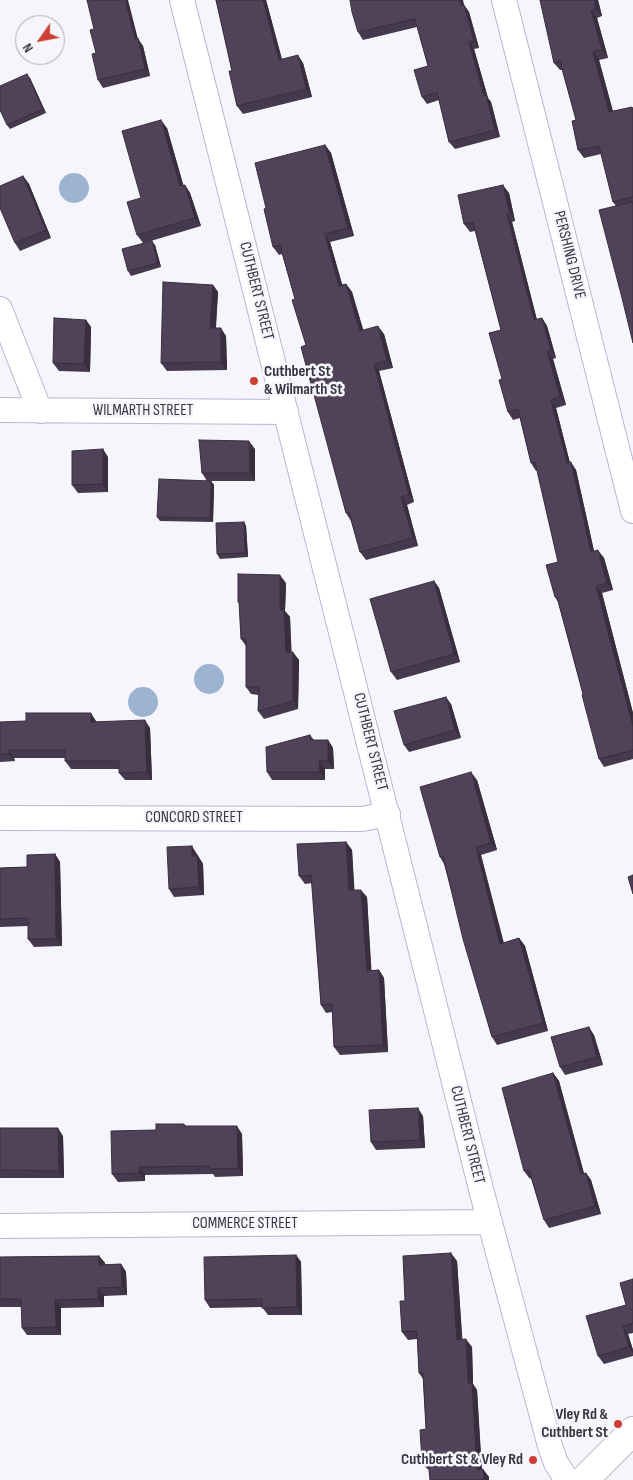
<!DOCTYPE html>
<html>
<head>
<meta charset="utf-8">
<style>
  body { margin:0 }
  #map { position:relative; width:633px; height:1480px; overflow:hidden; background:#f6f5fb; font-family:"Sofia Sans Condensed",sans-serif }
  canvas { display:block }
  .north { position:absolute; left:15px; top:15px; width:50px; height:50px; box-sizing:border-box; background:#f6f5fb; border:1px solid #aaa8b1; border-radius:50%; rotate:237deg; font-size:14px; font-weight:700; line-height:20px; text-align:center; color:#373541 }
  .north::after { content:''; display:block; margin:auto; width:18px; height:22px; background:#cd3f34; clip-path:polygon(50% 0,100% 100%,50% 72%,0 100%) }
</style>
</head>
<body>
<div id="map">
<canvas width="633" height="1480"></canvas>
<div class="north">N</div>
</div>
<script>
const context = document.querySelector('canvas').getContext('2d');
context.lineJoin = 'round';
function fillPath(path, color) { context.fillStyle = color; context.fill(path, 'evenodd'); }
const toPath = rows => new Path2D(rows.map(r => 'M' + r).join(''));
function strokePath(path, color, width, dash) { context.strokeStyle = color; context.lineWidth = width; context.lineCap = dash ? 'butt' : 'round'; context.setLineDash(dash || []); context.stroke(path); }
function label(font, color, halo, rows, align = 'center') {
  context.font = font + ' "Sofia Sans Condensed",sans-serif'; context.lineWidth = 5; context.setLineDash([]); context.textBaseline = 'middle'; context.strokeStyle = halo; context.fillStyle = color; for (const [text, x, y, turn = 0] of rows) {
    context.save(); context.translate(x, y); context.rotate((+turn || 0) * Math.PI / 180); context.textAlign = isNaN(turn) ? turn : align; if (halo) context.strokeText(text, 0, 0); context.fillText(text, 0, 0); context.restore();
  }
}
fillPath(toPath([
  '59 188a15 15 0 1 1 30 0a15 15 0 1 1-30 0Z',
  '194 679a15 15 0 1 1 30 0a15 15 0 1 1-30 0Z',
  '128 702a15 15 0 1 1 30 0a15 15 0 1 1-30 0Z'
]), '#9cb3d2');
const minor = toPath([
  [182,0,482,1193,550,1446,556,1463,567,1480],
  [504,0,633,511],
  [0,309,40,411],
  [0,410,286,412],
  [0,818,362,819,388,814],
  [0,1226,489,1222]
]);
const tertiary = toPath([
  [584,1480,633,1431]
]);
strokePath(minor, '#bbb5d3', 26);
strokePath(tertiary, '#bbb5d3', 30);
strokePath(minor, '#fff', 24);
strokePath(tertiary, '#fff', 28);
fillPath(toPath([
  [216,0,266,0,282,59,303,63,312,97,243,114,237,106,232,71],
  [598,0,602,16,597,18,608,58,599,60,613,111,633,108,633,343,616,206,613,202,601,154,584,158,578,150,576,120,562,70,560,70,554,63],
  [464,5,469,12,479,48,474,49,488,98,491,102,500,137,455,149,449,142,439,100,427,104,422,97,428,66,417,27,363,40,358,32],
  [94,29,138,39,143,46,150,76,103,88,98,80],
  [30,78,46,113,10,129,7,125],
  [167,128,183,185,185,185,190,193,201,226,144,243,155,245,161,267,131,276,128,271,143,243,137,235,141,198],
  [325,145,331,153,354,236,330,242,342,285,346,284,352,292,363,330,384,334,393,368,379,371,414,502,407,505,418,546,366,560,360,552,351,521,346,513,295,299,282,254,279,255,273,247],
  [23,176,29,184,51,238,20,251,15,243],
  [509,193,515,221,512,222,537,320,542,318,547,326,556,358,553,359,566,405,556,408,570,463,576,470,594,551,604,558,613,590,602,593,633,713,633,759,604,767,599,759,583,694,558,602,555,597,558,562,537,470,536,471,531,463,520,418,513,420,508,412,502,379,501,330,475,231,470,232,464,224],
  [213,285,218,292,216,328,226,336,227,370,167,371,161,363],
  [86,320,91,327,90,372,59,371,53,363],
  [255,449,255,481,211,481,214,485,213,522,160,521,157,517,207,481,202,473],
  [108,457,108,492,78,493,72,485],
  [244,522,246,526,248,557,220,559,217,554],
  [434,581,439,588,460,662,397,680,391,672],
  [286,583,285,611,290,617,291,652,299,660,298,709,264,719,258,711,259,695,251,694,246,687,246,646,241,639,240,605,238,602],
  [451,704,461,738,409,752,404,745],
  [96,721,96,722,150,728,152,780,125,780,119,773,119,769,71,769,65,761,65,758,14,758,15,761,0,762,0,722],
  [310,735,314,740,328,740,333,748,334,769,325,769,325,780,272,780,267,772],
  [477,780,497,850,481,855,503,943,519,938,525,946,548,1031,497,1045,492,1037,444,864,440,857],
  [346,842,352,850,354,890,367,897,371,970,379,970,384,978,388,1052,340,1055,334,1047,332,1012,326,1013,321,1005,312,883,305,884,299,876],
  [55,854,60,862,62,946,34,947,28,939,28,926,0,927,0,868,27,867],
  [197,854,198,856,203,864,204,895,174,897,169,889],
  [594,1035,603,1065,565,1075,560,1067],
  [553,1073,559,1081,584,1173,586,1173,591,1180,601,1214,549,1228,544,1220,531,1178,530,1179,524,1171],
  [423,1116,425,1148,376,1150,371,1142],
  [184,1124,186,1126,242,1134,243,1176,215,1177,213,1174,145,1175,145,1181,118,1182,112,1174,156,1130],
  [0,1128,63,1136,64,1178,0,1178],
  [296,1255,301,1262,302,1315,268,1315,262,1307,210,1308,205,1300],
  [99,1256,105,1263,105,1265,121,1264,126,1272,127,1295,104,1296,104,1307,61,1308,61,1335,27,1335,22,1328,22,1307,0,1307,0,1257],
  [457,1261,462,1339,472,1347,473,1384,477,1390,482,1469,489,1477,489,1480,430,1480,429,1469,427,1469,422,1461,426,1429,423,1379,419,1373,417,1339,408,1340,402,1332],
  [633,1279,633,1333,628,1334,633,1350,633,1356,604,1364,598,1356,626,1305]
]), '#45394d');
fillPath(toPath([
  [125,0,128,0,138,39,143,46,150,76,145,69,135,39],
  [263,0,266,0,284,68,279,60],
  [459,0,463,0,466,13,461,6],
  [594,0,598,0,602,16,596,9],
  [464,5,469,12,479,48,474,41],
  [591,10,597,18,608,58,602,50],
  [469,42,474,49,488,98,491,102,500,137,495,130],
  [593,52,599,60,615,120,609,112],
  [298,55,303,63,312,97,306,89],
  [27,74,30,78,46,113,43,109],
  [161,120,167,128,186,194,180,186],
  [325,145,331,153,354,236,348,228],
  [23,176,29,184,51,238,46,230],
  [185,185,190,193,201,226,195,218],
  [503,185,509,193,515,221,510,214],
  [507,214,512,222,539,328,534,320],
  [325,234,330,242,345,294,339,286],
  [152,241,155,245,161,267,158,263],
  [346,284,352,292,366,339,360,331],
  [213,285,218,292,215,336,210,328],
  [542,318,547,326,556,358,551,350],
  [86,320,91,327,90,372,84,364],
  [378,326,384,334,393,368,387,360],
  [221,328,226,336,227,370,221,362],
  [547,351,553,359,566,405,560,397],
  [374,364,379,371,414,502,409,495],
  [551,400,556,408,572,471,567,463],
  [249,441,255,449,255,481,250,473],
  [103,449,108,457,108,492,103,484],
  [571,462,576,470,596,560,591,552],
  [211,481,214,485,213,522,210,518],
  [401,497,407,505,418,546,413,538],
  [244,522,246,526,248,557,245,553],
  [598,550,604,558,613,590,607,583],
  [280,575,286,583,285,611,290,617,292,660,286,652,280,610],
  [434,581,439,588,460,662,454,654],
  [596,586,602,593,633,713,633,726],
  [293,652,299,660,298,709,293,701],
  [446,697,451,704,461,738,455,730],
  [91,713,96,721,96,730,91,722],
  [145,720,150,728,152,780,147,772],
  [328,740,333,748,334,769,328,761],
  [9,750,14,758,15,761,9,754],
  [319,761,325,769,325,780,320,772],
  [471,772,477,780,497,850,491,843],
  [346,842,352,850,355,898,349,890],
  [192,846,203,864,204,895,199,887,192,856],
  [476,847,481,855,506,951,500,944],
  [55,854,60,862,62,946,56,939],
  [361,890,367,897,372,979,367,971],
  [519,938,525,946,548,1031,543,1023],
  [379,970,384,978,388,1052,383,1045],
  [589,1027,594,1035,603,1065,597,1057],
  [553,1073,559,1081,586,1182,581,1174],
  [418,1108,423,1116,425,1148,420,1140],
  [237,1126,242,1134,243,1176,238,1168],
  [58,1128,63,1136,64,1178,59,1171],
  [139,1167,145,1175,145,1181,140,1173],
  [586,1173,591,1180,601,1214,595,1206],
  [451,1253,457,1261,463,1348,457,1340],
  [296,1255,301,1262,302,1315,297,1307],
  [99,1256,105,1263,105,1273,99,1265],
  [121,1264,126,1272,127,1295,122,1287],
  [98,1288,104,1296,104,1307,98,1299],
  [55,1300,61,1308,61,1335,56,1327],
  [623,1326,628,1334,633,1350,633,1353,629,1347],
  [466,1339,472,1347,473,1384,477,1390,482,1478,477,1470,468,1383],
  [483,1469,489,1477,489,1480,484,1480]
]), '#382e3e');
const building = toPath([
  [87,0,125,0,135,39,138,38,145,69,98,80,92,54,96,53,90,30,94,29,87,0],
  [216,0,263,0,279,60,298,55,306,89,237,106,229,71,232,71,216,0],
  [350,0,459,0,461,6,464,5,474,41,469,42,484,96,486,95,495,130,449,142,437,92,422,97,414,70,428,66,415,19,358,32,352,12,350,0],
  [540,0,594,0,596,9,591,10,602,50,593,52,609,112,632,107,633,109,633,197,613,202,599,146,578,150,572,121,576,120,560,61,554,63,540,0],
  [27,74,43,109,7,125,0,110,0,86,27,74],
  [161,120,180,186,185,185,195,218,137,235,127,202,141,198,122,131,161,120],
  [325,145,348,228,325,234,339,286,346,284,360,331,378,326,387,360,374,364,409,495,401,497,413,538,360,552,349,512,346,513,301,347,306,345,292,300,295,299,280,245,273,247,264,209,266,208,255,163,325,145],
  [23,176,46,230,15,243,0,208,0,186,23,176],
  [503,185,510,214,507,214,534,320,542,318,551,350,547,351,560,397,551,400,567,463,571,462,591,552,598,550,607,583,596,586,633,726,633,750,599,759,582,695,583,694,557,597,555,597,546,565,558,562,535,462,531,463,518,409,508,412,499,380,502,379,489,333,501,330,473,222,464,224,458,195,503,185],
  [632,202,633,204,633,343,622,298,599,210,632,202],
  [152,241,158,263,128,271,122,249,152,241],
  [163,282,213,285,210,328,221,328,221,362,161,363,163,282],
  [54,318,86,320,84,364,53,363,54,318],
  [199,440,249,441,250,473,202,473,199,440],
  [103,449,103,484,72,485,72,451,103,449],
  [159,479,211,481,210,518,157,517,159,479],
  [244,522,245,553,217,554,216,523,244,522],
  [238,574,280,575,280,610,284,610,286,652,293,652,293,701,258,711,259,687,246,687,246,639,241,639,239,602,238,602,238,574],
  [434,581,454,654,391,672,370,599,434,581],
  [446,697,455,730,404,745,394,711,446,697],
  [26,713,91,713,91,722,145,720,147,772,119,773,119,761,65,761,65,750,9,750,9,754,0,754,0,722,26,721,26,713],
  [310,735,310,740,328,740,328,761,319,761,320,772,267,772,266,747,310,735],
  [471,772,491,843,476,847,500,944,519,938,543,1023,492,1037,463,939,443,856,440,857,420,787,471,772],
  [346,842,349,890,361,890,367,971,379,970,383,1045,334,1047,332,1004,321,1005,311,875,299,876,297,844,346,842],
  [192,846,192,856,197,856,199,887,169,889,167,847,192,846],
  [55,854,56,939,28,939,28,918,0,919,0,868,27,867,27,855,55,854],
  [633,875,633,894,628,877,633,875],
  [589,1027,597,1057,560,1067,551,1037,589,1027],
  [553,1073,581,1174,586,1173,595,1206,544,1220,529,1170,524,1171,502,1088,553,1073],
  [418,1108,420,1140,371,1142,369,1110,418,1108],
  [156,1124,184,1124,184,1126,237,1126,238,1168,210,1169,210,1166,139,1167,140,1173,112,1174,111,1131,156,1130,156,1124],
  [0,1128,58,1128,59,1171,0,1170,0,1128],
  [451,1253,457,1340,466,1339,468,1383,472,1383,477,1470,483,1469,484,1480,430,1480,428,1461,422,1461,420,1430,426,1429,423,1373,419,1373,417,1331,402,1332,400,1301,405,1301,403,1256,451,1253],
  [296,1255,297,1307,262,1308,262,1299,205,1300,204,1257,296,1255],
  [99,1256,99,1265,121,1264,122,1287,98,1288,98,1299,55,1300,56,1327,22,1328,21,1299,0,1299,0,1257,99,1256],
  [633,1279,633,1323,623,1326,629,1347,598,1356,586,1316,626,1305,620,1283,633,1279]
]);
fillPath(building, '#504259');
strokePath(building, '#382e3e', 1);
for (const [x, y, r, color] of [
  [254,381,5,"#cd3f34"],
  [618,1424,5,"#cd3f34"],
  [533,1460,5,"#cd3f34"]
]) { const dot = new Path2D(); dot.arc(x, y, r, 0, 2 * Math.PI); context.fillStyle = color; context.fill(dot); strokePath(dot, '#f6f5fb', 2); }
label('16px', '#373541', '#f6f5fb', [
  ["PERSHING DRIVE",569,255,76],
  ["CUTHBERT STREET",256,291,76],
  ["WILMARTH STREET",143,411],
  ["CUTHBERT STREET",370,742,76],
  ["CONCORD STREET",194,818],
  ["CUTHBERT STREET",467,1135,76],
  ["COMMERCE STREET",245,1224]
]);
label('bold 16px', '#373541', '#f6f5fb', [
  ["Cuthbert St",264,372,"left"],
  ["& Wilmarth St",264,390,"left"],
  ["Vley Rd &",608,1415],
  ["Cuthbert St",608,1433],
  ["Cuthbert St & Vley Rd",523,1460]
], 'right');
</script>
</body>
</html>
